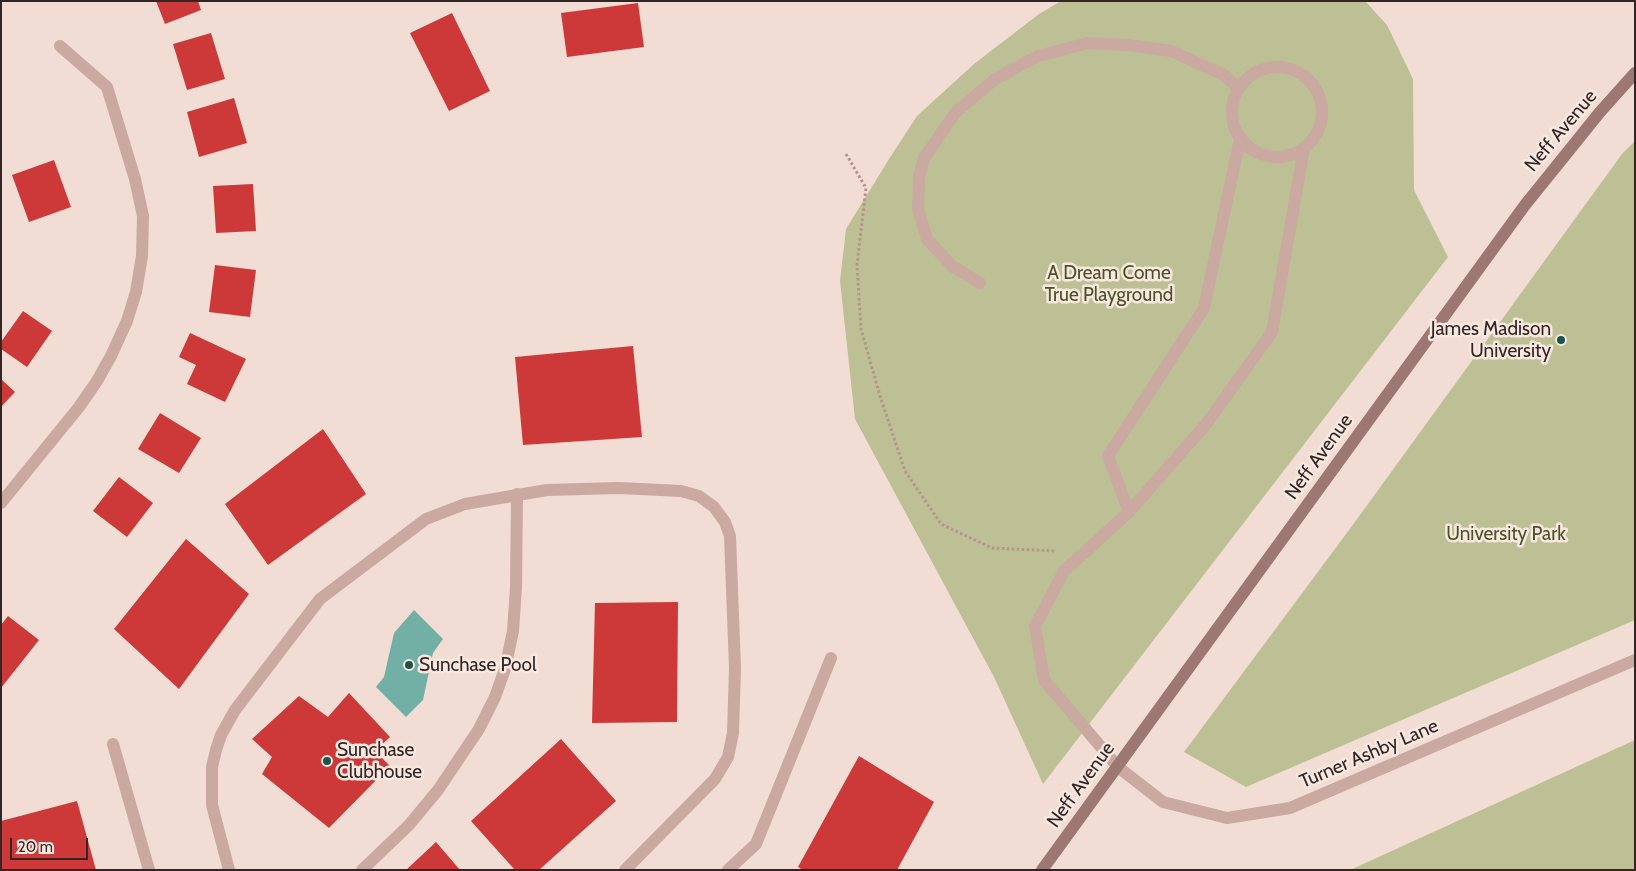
<!DOCTYPE html>
<html>
<head>
<meta charset="utf-8">
<style>
  body { margin:0 }
  #map { position:relative; width:1636px; height:871px; overflow:hidden; background:#f1ddd4; font-family:Cabin,sans-serif }
  canvas { display:block }
  .frame { position:absolute; inset:0; border:2px solid #332524; pointer-events:none }
  .scale { position:absolute; left:10px; top:838px; width:78px; height:22px; box-sizing:border-box; border:2px solid #332524; border-top:0; padding-left:6px; font-size:15px; line-height:18px; white-space:nowrap; color:#332524; -webkit-text-stroke:4px #f9e8e0; paint-order:stroke }
</style>
</head>
<body>
<div id="map">
<canvas width="1636" height="871"></canvas>
<div class="frame"></div>
<div class="scale">20 m</div>
</div>
<script>
const context = document.querySelector('canvas').getContext('2d');
context.lineJoin = 'round';
function fillPath(path, color) { context.fillStyle = color; context.fill(path, 'evenodd'); }
const toPath = rows => new Path2D(rows.map(r => 'M' + r).join(''));
function strokePath(path, color, width, dash) { context.strokeStyle = color; context.lineWidth = width; context.lineCap = dash ? 'butt' : 'round'; context.setLineDash(dash || []); context.stroke(path); }
function label(font, color, halo, rows, align = 'center') {
  context.font = font + ' Cabin,sans-serif'; context.lineWidth = 5; context.setLineDash([]); context.textBaseline = 'middle'; context.strokeStyle = halo; context.fillStyle = color; for (const [text, x, y, turn = 0] of rows) {
    context.save(); context.translate(x, y); context.rotate((+turn || 0) * Math.PI / 180); context.textAlign = isNaN(turn) ? turn : align; if (halo) context.strokeText(text, 0, 0); context.fillText(text, 0, 0); context.restore();
  }
}
fillPath(toPath([
  [1061,1,1365,1,1387,25,1413,79,1414,190,1448,257,1043,784,994,677,855,419,840,281,846,229,889,159,917,116,974,64,1039,14],
  [1635,141,1635,620,1246,787,1184,752,1352,526,1622,154],
  [1635,740,1635,870,1350,870]
]), '#bcc094');
fillPath(toPath([
  [414,610,443,639,433,653,423,700,406,717,376,687,384,677,394,633]
]), '#72afa4');
fillPath(toPath([
  [156,1,198,1,201,10,165,24],
  [638,3,644,47,567,57,561,13],
  [452,13,490,91,449,111,410,33],
  [211,33,225,79,187,90,173,44],
  [234,98,247,143,199,157,187,112],
  [54,160,71,207,29,222,12,175],
  [253,184,256,231,216,233,213,186],
  [215,265,256,270,250,317,209,312],
  [23,311,52,331,27,367,1,349,1,342],
  [190,333,246,359,225,402,187,384,196,365,179,357],
  [633,346,642,437,523,445,515,357],
  [1,379,15,392,1,407],
  [160,413,201,438,179,473,138,449],
  [323,429,366,494,268,565,225,504],
  [119,477,153,503,127,537,93,511],
  [186,539,249,594,179,689,114,629],
  [678,602,677,722,592,723,595,603],
  [8,616,39,640,1,688,1,625],
  [349,693,390,737,375,751,390,766,329,828,262,774,272,757,252,739,299,696,328,717],
  [561,739,616,801,539,870,515,870,471,821],
  [859,756,934,802,897,870,803,870,798,867],
  [77,801,96,870,1,870,1,821],
  [436,842,460,870,406,870]
]), '#cc3938');
strokePath(toPath([
  [846,154,866,188,857,265,861,329,880,396,905,471,941,524,992,548,1056,551]
]), '#b5938b', 3, [2.5, 2.5]);
strokePath(toPath([
  '1232 112a45 45 0 1 1 90 0a45 45 0 1 1-90 0Z',
  [980,283,952,266,927,239,918,209,919,178,924,158,956,112,995,79,1038,56,1088,43,1128,45,1171,51,1224,75,1238,88],
  [1129,512,1108,456,1204,308,1240,139],
  [113,744,149,870],
  [1118,767,1044,680,1035,626,1064,571,1129,512,1207,423,1272,332,1304,148],
  [229,870,212,805,212,767,216,750,221,735,235,710,320,599,426,519,465,504,547,490,619,488,681,491,699,496,714,507,725,522,730,536,735,668,733,733,728,757,715,779,625,870],
  [362,870,409,825,438,790,479,729,495,697,505,669,513,631,516,588,517,494],
  [728,870,756,844,831,658]
]), '#c9a9a0', 12);
strokePath(toPath([
  [1,503,79,407,97,381,111,356,127,321,136,292,142,256,143,216,135,179,107,87,60,46],
  [1118,767,1163,802,1227,818,1290,808,1635,660]
]), '#c9a9a0', 12);
strokePath(toPath([
  [1042,870,1525,205,1600,112,1635,73]
]), '#9d7772', 12);
for (const [x, y, r, color] of [
  [1561,340,5,"#18564b"],
  [409,665,5,"#18564b"],
  [327,761,5,"#18564b"]
]) { const dot = new Path2D(); dot.arc(x, y, r, 0, 2 * Math.PI); context.fillStyle = color; context.fill(dot); strokePath(dot, '#f9e8e0', 2); }
label('19px', '#332524', '#f9e8e0', [
  ["Neff Avenue",1561,131,-50],
  ["Neff Avenue",1319,457,-54],
  ["Turner Ashby Lane",1369,754,-23],
  ["Neff Avenue",1081,785,-54]
]);
label('19px', '#4c5227', '#f9e8e0', [
  ["A Dream Come",1109,273],
  ["True Playground",1109,295],
  ["University Park",1506,534]
]);
label('19px', '#332524', '#f9e8e0', [
  ["James Madison",1551,329,"right"],
  ["University",1551,351,"right"],
  ["Sunchase Pool",419,665],
  ["Sunchase",337,750],
  ["Clubhouse",337,772]
], 'left');
</script>
</body>
</html>
